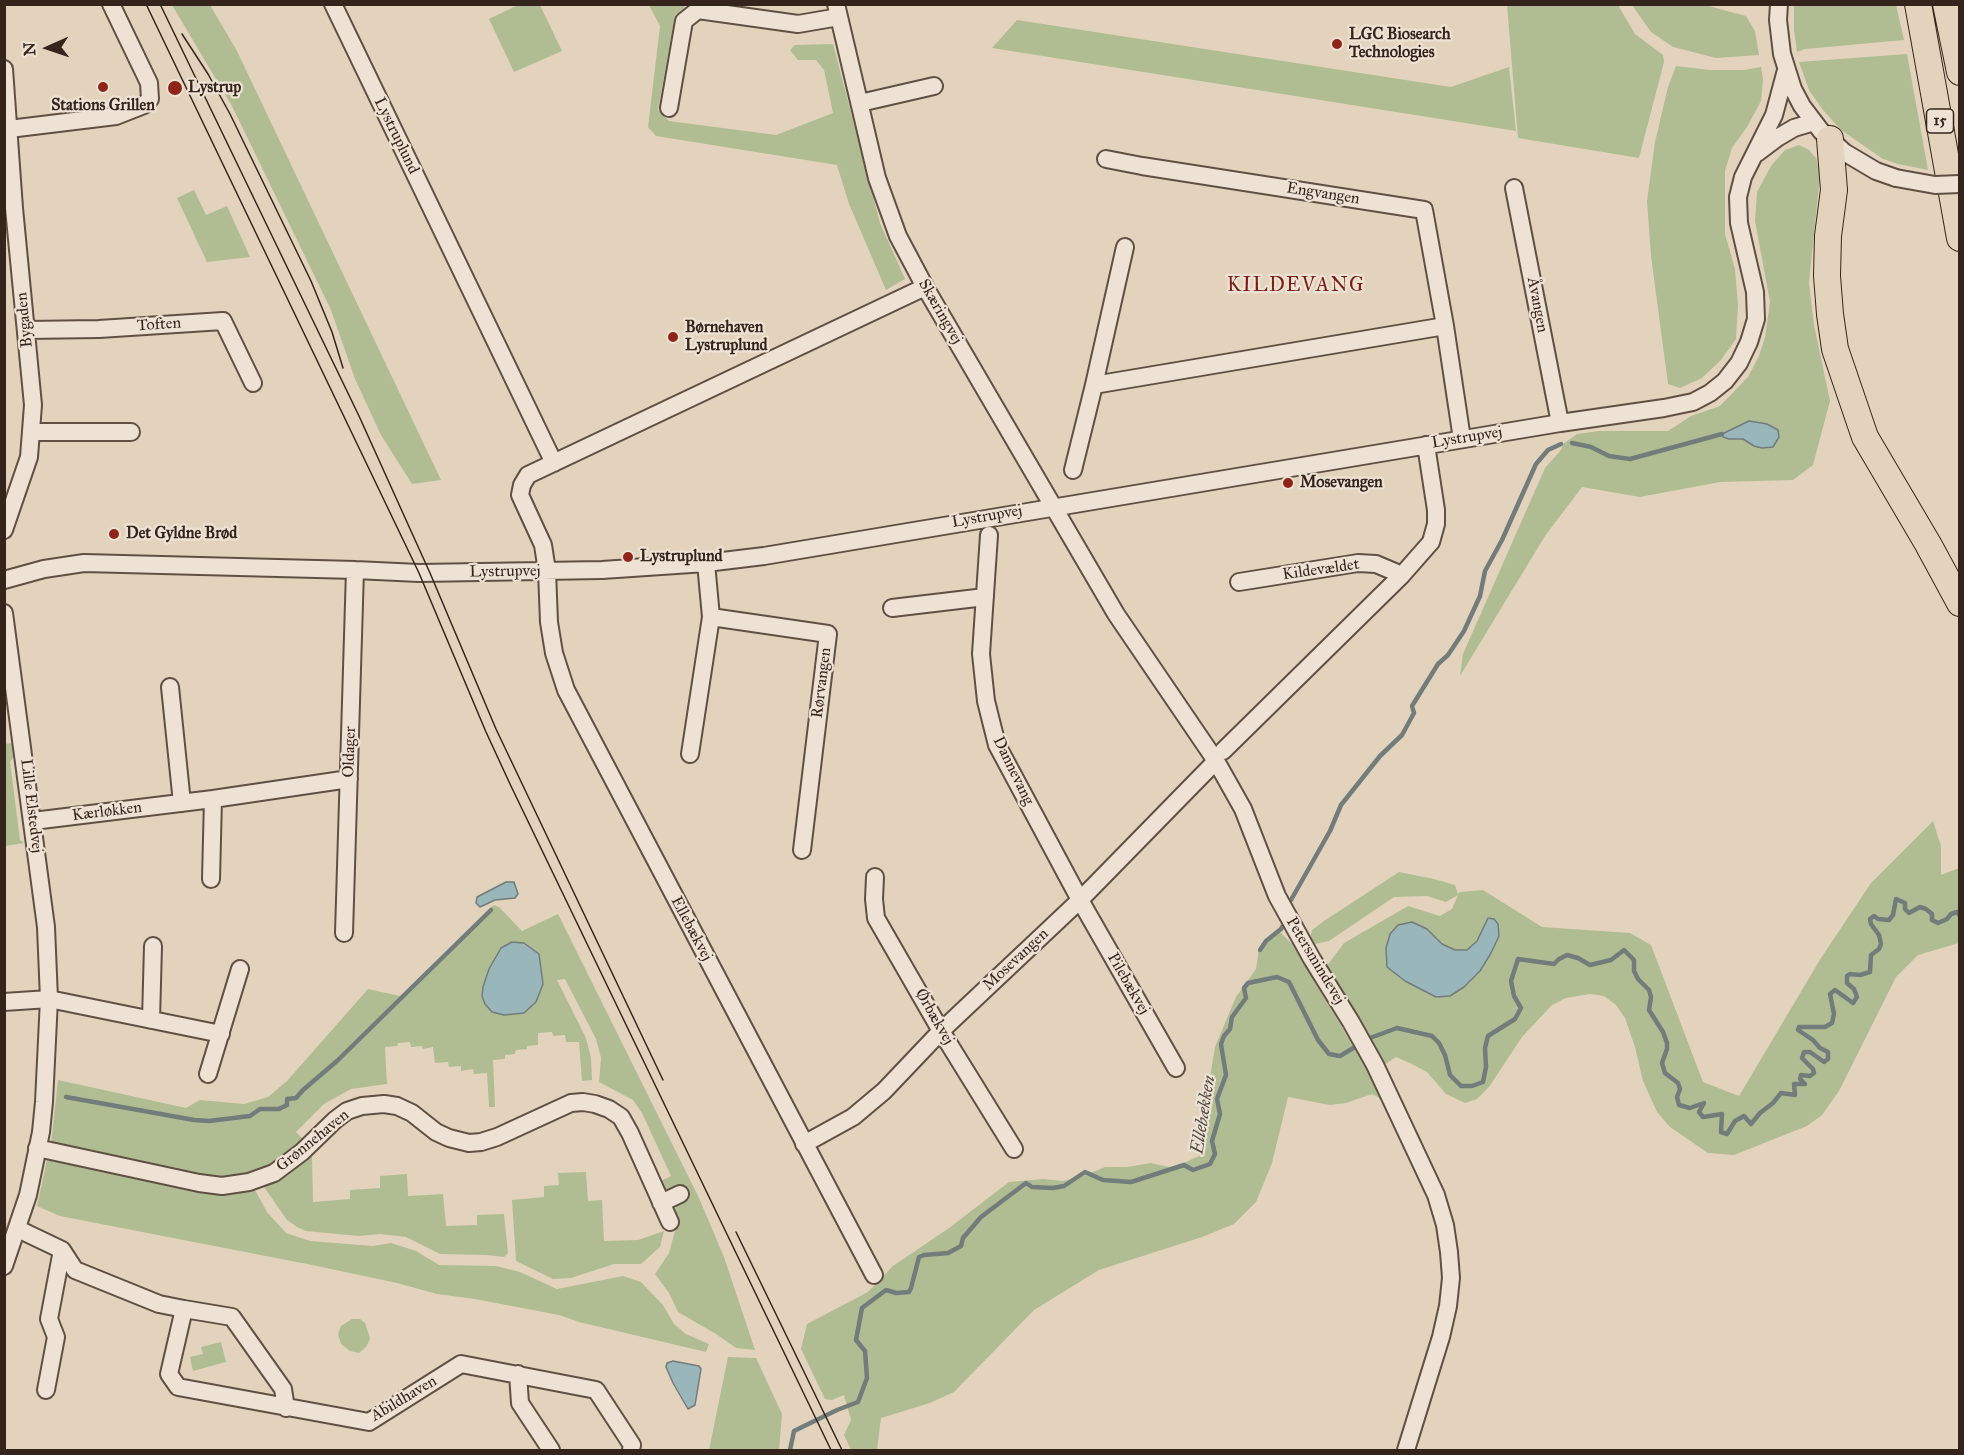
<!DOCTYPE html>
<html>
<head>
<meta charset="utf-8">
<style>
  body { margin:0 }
  #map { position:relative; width:1964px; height:1455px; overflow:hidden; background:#e3d3bd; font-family:"IM FELL Great Primer",serif }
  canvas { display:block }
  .frame { position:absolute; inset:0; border:6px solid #35241b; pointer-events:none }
  .north { position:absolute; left:18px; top:18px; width:60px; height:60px; -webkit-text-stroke:4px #ede2d4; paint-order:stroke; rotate:267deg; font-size:16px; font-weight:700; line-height:24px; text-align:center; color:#35241b }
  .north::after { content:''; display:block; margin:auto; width:21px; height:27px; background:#35241b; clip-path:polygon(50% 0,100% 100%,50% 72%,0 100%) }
</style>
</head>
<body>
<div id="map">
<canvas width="1964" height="1455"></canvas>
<div class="frame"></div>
<div class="north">N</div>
</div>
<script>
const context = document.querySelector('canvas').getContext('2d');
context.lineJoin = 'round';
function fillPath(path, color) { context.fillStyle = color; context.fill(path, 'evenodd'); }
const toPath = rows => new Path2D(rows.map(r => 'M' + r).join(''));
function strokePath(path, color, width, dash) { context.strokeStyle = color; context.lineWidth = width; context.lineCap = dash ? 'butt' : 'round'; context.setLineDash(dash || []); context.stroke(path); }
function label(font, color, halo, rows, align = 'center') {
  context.font = font + ' "IM FELL Great Primer",serif'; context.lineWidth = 4.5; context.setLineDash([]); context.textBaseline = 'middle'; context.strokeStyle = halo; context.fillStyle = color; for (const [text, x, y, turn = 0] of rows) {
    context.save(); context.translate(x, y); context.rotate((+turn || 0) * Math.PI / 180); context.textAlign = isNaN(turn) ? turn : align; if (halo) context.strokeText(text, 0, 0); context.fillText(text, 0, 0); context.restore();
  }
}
fillPath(toPath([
  [520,4,540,5,562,51,514,72,489,19],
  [172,5,210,5,237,51,441,480,412,484,381,435,355,379,331,310,232,106],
  [649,5,687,5,675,15,658,110,669,121,776,135,833,113,824,70,816,60,798,60,790,50,795,45,833,44,880,223,905,279,886,290,849,204,837,165,656,136,648,127,660,26],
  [1507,5,1618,5,1635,34,1663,55,1664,62,1639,158,1518,138],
  [1632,5,1705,5,1746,16,1755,31,1759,55,1716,58,1673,47,1651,32],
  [1794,5,1896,5,1904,40,1805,49,1797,52,1794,30],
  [1017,20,1451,87,1509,67,1516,131,992,48],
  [1907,54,1928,170,1898,164,1883,159,1841,130,1823,110,1809,90,1799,62],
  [1676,66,1710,70,1744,70,1761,67,1763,80,1761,101,1747,127,1732,148,1725,171,1725,234,1735,269,1738,305,1736,339,1721,360,1702,378,1680,388,1668,384,1651,256,1647,201,1655,142,1668,87],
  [1799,145,1809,150,1816,158,1820,175,1809,283,1814,325,1830,401,1813,465,1793,480,1720,482,1640,497,1582,487,1545,536,1460,676,1463,654,1545,468,1561,450,1563,444,1577,434,1599,431,1668,431,1691,416,1720,406,1748,377,1759,356,1765,337,1770,302,1755,221,1757,192,1771,166,1785,150],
  [194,190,206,215,227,206,250,257,207,262,177,198],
  [12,743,14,756,10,762,20,840,24,843,5,846,5,744],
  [1933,821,1941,846,1941,875,1959,868,1959,943,1918,955,1896,977,1839,1091,1822,1115,1807,1126,1734,1155,1708,1153,1670,1127,1657,1112,1643,1081,1635,1047,1625,1018,1616,1005,1604,996,1590,994,1566,998,1552,1005,1522,1037,1489,1087,1477,1099,1465,1103,1446,1094,1427,1072,1412,1064,1396,1057,1381,1067,1326,967,1344,943,1408,906,1440,916,1452,909,1458,895,1446,902,1427,896,1394,897,1329,941,1315,944,1310,938,1312,930,1324,921,1399,872,1434,879,1455,885,1458,894,1460,892,1483,890,1542,927,1630,933,1651,945,1703,1082,1739,1096,1821,958,1871,883],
  [494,905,499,907,522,931,558,914,699,1198,724,1257,755,1350,736,1348,716,1334,678,1312,669,1293,655,1274,669,1253,676,1227,674,1214,676,1205,687,1199,681,1186,667,1190,659,1182,671,1176,642,1113,633,1100,599,1082,601,1058,596,1039,565,979,557,980,586,1038,591,1058,592,1080,582,1081,579,1042,566,1042,565,1035,553,1036,552,1032,538,1033,538,1045,527,1046,527,1049,516,1050,515,1054,505,1055,505,1059,493,1060,495,1107,489,1107,487,1073,474,1074,473,1069,461,1071,461,1066,449,1067,448,1062,435,1063,433,1047,423,1049,422,1046,411,1047,410,1042,398,1043,397,1046,385,1047,387,1084,351,1089,324,1104,296,1132,305,1141,272,1167,239,1178,211,1178,51,1144,58,1080,186,1108,200,1100,244,1104,268,1097,287,1081,368,989,400,996],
  [1280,932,1292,944,1374,1081,1383,1100,1372,1094,1346,1103,1330,1105,1288,1097,1272,1163,1256,1202,1234,1224,1202,1237,1099,1270,1034,1310,954,1392,930,1403,881,1418,877,1450,851,1450,844,1435,851,1420,844,1395,832,1400,825,1399,801,1349,807,1324,868,1292,893,1266,949,1228,1009,1182,1043,1179,1063,1181,1086,1175,1105,1167,1127,1167,1151,1163,1173,1168,1199,1156,1200,1138,1215,1047,1236,997,1256,969,1259,948],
  [312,1156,313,1202,350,1199,350,1190,380,1188,380,1176,407,1174,408,1196,443,1194,446,1226,477,1225,477,1215,504,1214,508,1253,504,1257,487,1255,440,1254,406,1237,380,1234,358,1236,306,1231,297,1227,287,1220,264,1187,287,1176],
  [47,1160,206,1193,228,1194,255,1190,267,1212,286,1233,310,1241,373,1246,391,1243,416,1251,439,1265,496,1266,520,1272,557,1289,623,1276,641,1282,663,1305,674,1324,686,1334,709,1344,706,1352,579,1322,559,1315,475,1299,437,1294,397,1283,312,1265,60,1216,37,1206],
  [586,1172,588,1201,602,1200,604,1241,638,1240,664,1231,660,1247,641,1264,614,1264,571,1278,553,1279,516,1261,512,1200,544,1197,544,1186,559,1185,558,1173],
  [352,1319,360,1319,365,1323,370,1338,367,1346,359,1353,350,1351,341,1344,338,1334,341,1326],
  [221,1342,226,1362,193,1371,190,1357,203,1354,201,1347],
  [728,1357,756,1358,782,1414,779,1450,709,1450]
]), '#b0bd93');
const water = toPath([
  [1749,421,1767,424,1778,430,1779,437,1773,447,1762,448,1754,446,1743,439,1729,439,1723,437,1722,434,1749,421],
  [506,882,514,882,518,894,515,898,495,900,480,907,476,903,477,897,506,882],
  [1488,918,1494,919,1498,924,1499,936,1491,953,1480,971,1464,987,1450,996,1436,997,1405,981,1387,967,1386,948,1390,934,1398,925,1412,922,1427,929,1442,944,1455,950,1467,950,1477,941,1488,918],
  [512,942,524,943,539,954,543,984,536,1002,524,1013,504,1015,492,1012,485,1004,482,996,483,987,489,969,501,948,512,942],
  [673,1361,699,1366,701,1369,695,1405,688,1409,673,1383,666,1367,667,1363,673,1361]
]);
fillPath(water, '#99b6bb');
strokePath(water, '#717c7b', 1.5);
strokePath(toPath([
  [1572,443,1591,447,1609,456,1630,459,1722,434],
  [1291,900,1330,831,1341,805,1380,756,1402,735,1414,713,1412,706,1438,664,1448,655,1464,631,1480,596,1485,571,1502,540,1536,464,1548,450,1561,444],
  [1260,950,1266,941,1281,929,1282,927],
  [1370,1038,1397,1028,1432,1036,1439,1043,1445,1055,1450,1075,1461,1086,1472,1086,1483,1082,1486,1067,1485,1048,1488,1036,1515,1019,1521,1008,1514,996,1511,981,1518,959,1554,964,1559,959,1567,955,1578,958,1590,965,1611,960,1624,950,1634,960,1634,971,1638,979,1649,990,1651,997,1649,1010,1663,1032,1667,1043,1667,1049,1662,1063,1665,1073,1678,1083,1680,1089,1677,1097,1679,1105,1690,1108,1704,1103,1699,1112,1703,1117,1722,1114,1721,1132,1727,1134,1735,1121,1744,1116,1751,1124,1760,1113,1773,1103,1781,1093,1795,1095,1794,1084,1805,1084,1800,1079,1801,1075,1810,1076,1814,1073,1813,1069,1802,1058,1804,1052,1810,1052,1824,1062,1828,1059,1828,1052,1820,1048,1813,1040,1798,1030,1799,1027,1825,1027,1832,1023,1834,1014,1830,994,1835,990,1853,1003,1857,997,1854,989,1847,983,1847,976,1850,974,1860,975,1870,972,1871,955,1879,949,1881,944,1879,935,1871,924,1870,919,1874,916,1878,919,1889,920,1893,915,1896,899,1905,903,1905,909,1909,913,1920,907,1926,909,1932,914,1932,920,1938,923,1947,919,1951,914,1957,912,1960,916],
  [66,1097,194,1120,209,1121,250,1116,260,1109,279,1109,287,1105,287,1099,296,1098,303,1090,337,1061,491,910],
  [790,1450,794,1431,837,1410,858,1402,867,1378,865,1351,856,1340,862,1308,886,1290,896,1293,909,1292,911,1288,919,1257,924,1255,948,1253,961,1246,963,1238,981,1217,1026,1183,1032,1187,1053,1188,1064,1186,1085,1172,1103,1180,1131,1182,1184,1165,1193,1170,1210,1164,1215,1154,1212,1141,1220,1114,1217,1099,1226,1075,1221,1044,1224,1036,1230,1029,1232,1017,1246,998,1244,988,1248,983,1277,977,1289,982,1318,1040,1329,1054,1340,1056,1355,1047]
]), '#717c7b', 4.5);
const minor = toPath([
  [333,4,554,463],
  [836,4,877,178,898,236,925,287,1116,614,1216,761,1243,809,1277,896,1312,959,1351,1022,1375,1065,1436,1195,1445,1225,1449,1252,1451,1278,1448,1306,1441,1337,1406,1450],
  [1779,4,1778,20,1782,54,1793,89,1802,106,1821,131,1844,152,1876,171,1896,178],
  [4,69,14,208,33,405,29,457,4,530],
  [860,103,934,86],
  [669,108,684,21,698,10,798,24,839,17],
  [9,129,116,116,144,105,150,99,149,83,111,4],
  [1757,153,1777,138,1794,128,1814,122],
  [1106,159,1142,166,1424,210,1445,326,1462,439],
  [1514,188,1560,423],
  [26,330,99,329,223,321,253,383],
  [1094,385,1445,326],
  [32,432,131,432],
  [1073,470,1094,385,1125,247],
  [989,535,981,654,986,701,997,745,1080,900,1176,1068],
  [4,580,44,569,84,563,355,570,419,573,602,570,706,563,764,556,1560,423,1664,408,1693,402,1710,393,1725,381,1739,363,1749,342,1756,319,1755,292,1739,223,1738,197,1743,177,1774,115,1786,70],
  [1239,582,1358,563,1376,564,1402,575],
  [892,608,985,597],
  [4,613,46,927,49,999,44,1102,41,1132,28,1195,4,1266],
  [711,617,828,634,802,850],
  [170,687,182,803],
  [1223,751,1402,575,1431,542,1436,524,1436,510,1426,445],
  [690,754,711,617,706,563],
  [33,821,213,799,349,779],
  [875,877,874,899,876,918,941,1031,1014,1149],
  [211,879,213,799],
  [344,933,355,570],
  [4,1002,49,999,221,1034],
  [151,1020,153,946],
  [208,1074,240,969],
  [804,1144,853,1117,884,1091,941,1031,1080,900,1216,761],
  [37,1148,199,1183,222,1186,249,1182,274,1173,302,1152,335,1120,347,1111,362,1106,384,1104,397,1106,412,1113,436,1132,449,1138,469,1143,481,1142,497,1137,571,1103,583,1102,595,1104,609,1109,621,1117,630,1133,670,1222],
  [661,1203,680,1194],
  [18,1229,62,1250,75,1270,159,1304,184,1309,169,1374,178,1387,369,1422,461,1364,596,1390,632,1445,631,1450],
  [874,1275,566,690,554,653,549,622,547,571,543,545,520,495,522,485,528,475,925,287],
  [184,1309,232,1317,283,1389,286,1408],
  [518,1374,520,1403,551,1450],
  [46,1390,56,1337,49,1319,62,1250]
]);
const highway = toPath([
  [1918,4,1960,238],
  [1946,4,1960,72],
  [1830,139,1834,190,1828,236,1827,276,1830,314,1835,349,1865,437,1928,544,1960,603]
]);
strokePath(minor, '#605044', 20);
strokePath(highway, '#35241b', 28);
strokePath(minor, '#ede2d4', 16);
strokePath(highway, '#e3d3bd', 26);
strokePath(toPath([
  [146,4,419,573,486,732,510,784,831,1450],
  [160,4,359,416,430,573,496,729,663,1080],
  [182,34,208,74,230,114,311,281,332,332,343,368],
  [736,1232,842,1450]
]), '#35241b', 1.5);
const minorBridge = toPath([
  [1896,178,1935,185,1960,184]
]);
strokePath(minorBridge, '#605044', 20, []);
strokePath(minorBridge, '#ede2d4', 16);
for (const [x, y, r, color] of [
  [1337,44,6,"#8f2418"],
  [103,87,6,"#8f2418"],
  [175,88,8,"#8f2418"],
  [673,337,6,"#8f2418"],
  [1288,483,6,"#8f2418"],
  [114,534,6,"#8f2418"],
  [628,557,6,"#8f2418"]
]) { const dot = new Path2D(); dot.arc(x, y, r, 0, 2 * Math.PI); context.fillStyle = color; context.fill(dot); strokePath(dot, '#ede2d4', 2); }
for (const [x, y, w] of [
  [1940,121,27]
]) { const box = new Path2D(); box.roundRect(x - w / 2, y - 12, w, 24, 4.5); context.fillStyle = '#ede2d4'; context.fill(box); strokePath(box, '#35241b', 1.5); }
label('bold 15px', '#35241b', null, [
  ["15",1940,121]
]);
label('bold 16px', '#35241b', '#ede2d4', [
  ["LGC Biosearch",1349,35],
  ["Technologies",1349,53],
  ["Lystrup",188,88],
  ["Stations Grillen",103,106,"center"],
  ["Børnehaven",685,328],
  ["Lystruplund",685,346],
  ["Mosevangen",1300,483],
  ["Det Gyldne Brød",126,534],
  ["Lystruplund",640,557]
], 'left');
label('16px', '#35241b', '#ede2d4', [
  ["Lystruplund",396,136,64],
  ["Engvangen",1323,194,9],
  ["Åvangen",1537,305,79],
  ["Skæringvej",940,312,60],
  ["Bygaden",25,320,-96],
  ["Toften",159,325,-4],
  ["Lystrupvej",1467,438,-9],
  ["Lystrupvej",987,517,-10],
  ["Kildevældet",1321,570,-8],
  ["Lystrupvej",505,572,-1],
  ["Rørvangen",822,683,-83],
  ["Oldager",350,752,-88],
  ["Dannevang",1013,771,64],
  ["Lille Elstedvej",31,806,83],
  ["Kærløkken",107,812,-7],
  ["Ellebækvej",691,929,62],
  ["Mosevangen",1016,960,-43],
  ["Petersmindevej",1315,961,59],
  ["Pilebækvej",1128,984,60],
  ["Ørbækvej",934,1017,60],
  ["Grønnehaven",313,1141,-39],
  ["Abildhaven",404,1399,-31]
]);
label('italic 18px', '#4e4843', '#ede2d4', [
  ["Ellebækken",1204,1115,-81]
]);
context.letterSpacing = '1.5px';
label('20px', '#7a1f14', '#ede2d4', [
  ["KILDEVANG",1296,286]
]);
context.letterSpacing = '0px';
</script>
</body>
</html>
